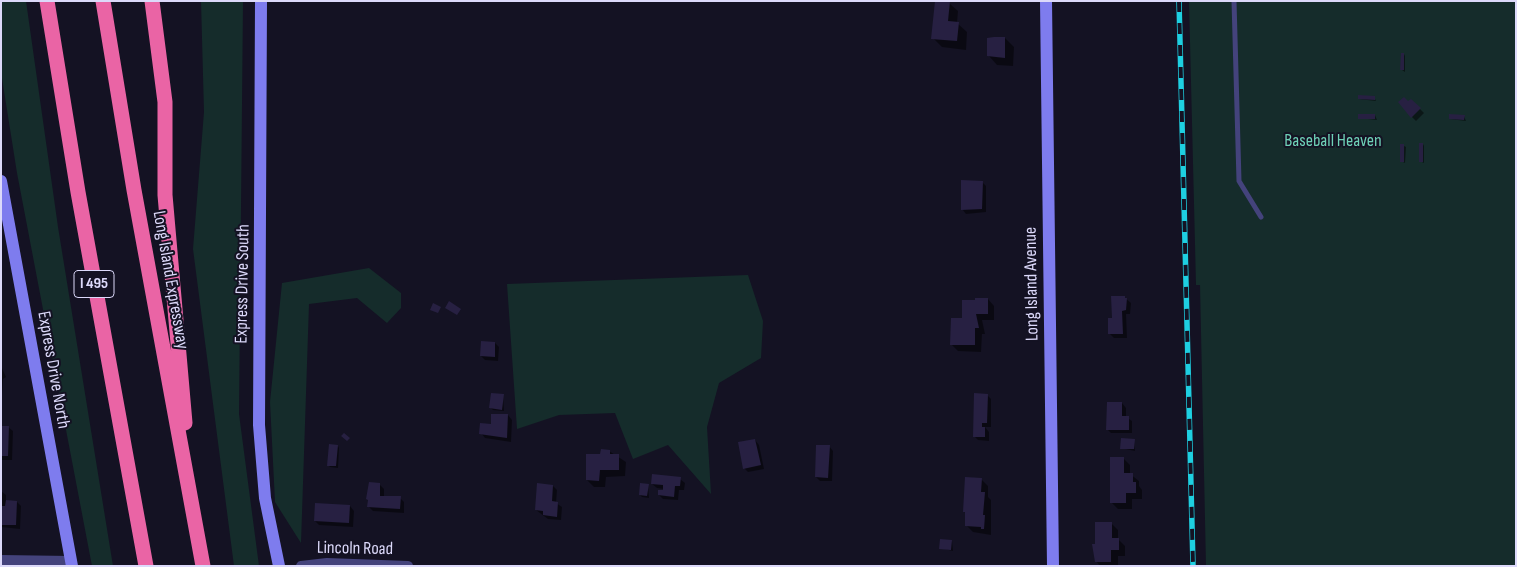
<!DOCTYPE html>
<html>
<head>
<meta charset="utf-8">
<style>
  body { margin:0 }
  #map { position:relative; width:1517px; height:567px; overflow:hidden; background:#141223; font-family:"Sofia Sans Condensed",sans-serif }
  canvas { display:block }
  .frame { position:absolute; inset:0; border:2px solid #dcd9fa; pointer-events:none }
</style>
</head>
<body>
<div id="map">
<canvas width="1517" height="567"></canvas>
<div class="frame"></div>
</div>
<script>
const context = document.querySelector('canvas').getContext('2d');
context.lineJoin = 'round';
function fillPath(path, color) { context.fillStyle = color; context.fill(path, 'evenodd'); }
const toPath = rows => new Path2D(rows.map(r => 'M' + r).join(''));
function strokePath(path, color, width, dash) { context.strokeStyle = color; context.lineWidth = width; context.lineCap = dash ? 'butt' : 'round'; context.setLineDash(dash || []); context.stroke(path); }
function label(font, color, halo, rows, align = 'center') {
  context.font = font + ' "Sofia Sans Condensed",sans-serif'; context.lineWidth = 4; context.setLineDash([]); context.textBaseline = 'middle'; context.strokeStyle = halo; context.fillStyle = color; for (const [text, x, y, turn = 0] of rows) {
    context.save(); context.translate(x, y); context.rotate((+turn || 0) * Math.PI / 180); context.textAlign = isNaN(turn) ? turn : align; if (halo) context.strokeText(text, 0, 0); context.fillText(text, 0, 0); context.restore();
  }
}
fillPath(toPath([
  [1,1,26,1,58,227,113,566,92,566,17,173,1,72],
  [201,1,243,1,239,414,259,566,234,566,193,249,204,112],
  [1189,1,1516,1,1516,566,1206,566,1200,285,1196,285],
  [369,268,401,293,401,308,387,323,357,298,309,304,301,543,275,502,270,402,282,283],
  [748,275,763,321,761,358,719,383,707,427,711,494,668,445,633,459,615,413,559,415,517,429,507,284]
]), '#152c2b');
fillPath(toPath([
  [949,3,958,11,957,23,967,32,966,50,942,47,933,38],
  [1005,38,1014,47,1013,66,997,65,989,56],
  [1404,54,1405,56,1405,72,1402,70],
  [1374,97,1376,101,1359,99],
  [1411,100,1424,113,1416,121,1412,117,1408,103],
  [1375,115,1377,120,1359,118],
  [1464,116,1466,121,1450,119],
  [1423,144,1424,146,1424,163,1420,161],
  [1404,146,1406,147,1405,163,1401,161],
  [982,182,986,186,986,212,966,214,962,209],
  [1124,297,1131,303,1130,314,1126,314,1127,338,1114,338,1110,334],
  [988,299,994,306,994,320,982,320,985,334,982,334,981,352,958,351,952,345,963,320],
  [495,343,499,347,498,361,485,360,481,356],
  [1,366,6,377,3,379,3,395],
  [503,395,504,411,493,410,491,408],
  [987,395,991,399,991,427,985,427,989,432,989,441,978,440,974,436],
  [1122,403,1126,408,1126,417,1132,421,1132,433,1111,433,1107,429],
  [508,415,512,420,511,442,485,438,481,433],
  [1,427,8,427,13,431,12,460,1,460],
  [755,440,759,445,764,469,748,472,744,468],
  [1134,440,1135,451,1121,448],
  [338,446,339,448,338,468,330,467,328,465],
  [829,446,833,451,832,481,820,481,816,477],
  [609,451,626,462,625,476,606,477,605,487,594,487,587,480,602,456],
  [1124,459,1130,465,1130,474,1139,481,1139,486,1142,490,1142,499,1132,499,1132,509,1118,509,1111,502],
  [680,479,685,483,684,490,679,490,678,500,663,499,659,495,664,489,657,488,652,484],
  [981,479,988,486,988,497,991,500,991,535,973,532,966,525,966,514,964,511],
  [380,485,384,489,384,497,400,498,404,502,404,513,373,511,369,507],
  [648,485,649,498,642,497,640,495],
  [553,486,557,490,556,503,562,507,561,520,548,519,536,510],
  [1,491,6,495,6,501,17,502,21,506,20,529,1,527],
  [350,506,354,511,353,527,319,525,315,521],
  [1111,523,1118,530,1118,539,1125,546,1125,556,1118,556,1118,566,1100,566,1096,561,1096,545],
  [952,541,953,551,941,548]
]), '#0007');
fillPath(toPath([
  [935,1,950,1,948,21,959,22,957,41,931,39],
  [994,37,1005,37,1005,58,987,56,987,38],
  [1401,53,1404,53,1404,70,1400,70],
  [1358,95,1375,96,1375,100,1358,99],
  [1404,97,1408,101,1411,99,1421,108,1411,118,1398,102],
  [1358,114,1375,114,1375,119,1358,119],
  [1449,114,1465,115,1464,120,1449,119],
  [1419,143,1423,143,1423,162,1419,162],
  [1400,144,1404,144,1404,162,1400,162],
  [961,180,983,181,982,209,961,210],
  [1111,296,1125,296,1125,298,1127,298,1126,310,1122,311,1123,334,1108,334,1108,318,1112,318],
  [975,298,988,298,988,314,976,314,979,328,975,328,975,345,950,345,951,318,962,318,962,300,975,300],
  [449,301,461,309,457,315,445,308],
  [433,303,441,307,438,313,430,310],
  [481,341,495,342,495,357,480,356],
  [491,393,504,394,502,410,489,408],
  [974,393,988,394,987,423,982,423,982,427,985,427,985,437,973,437],
  [1107,402,1122,402,1122,416,1129,416,1129,430,1106,430],
  [491,414,508,414,507,438,479,434,480,423,491,424],
  [1,426,9,426,8,456,1,456],
  [344,433,350,438,347,441,341,436],
  [1121,438,1135,439,1134,449,1120,449],
  [755,439,761,465,743,469,738,442],
  [329,444,338,445,336,466,327,466],
  [816,445,830,445,828,478,815,477],
  [601,449,610,450,610,454,619,454,619,470,600,470,599,481,586,480,586,454,600,454],
  [1110,457,1124,457,1124,473,1133,473,1133,482,1136,482,1136,493,1126,493,1126,503,1110,503],
  [652,474,681,477,680,486,675,486,674,497,658,495,658,490,663,490,663,485,651,484],
  [965,477,982,478,981,492,985,492,983,515,985,515,984,529,981,529,981,527,965,526,965,512,963,512],
  [369,482,380,483,380,496,401,496,400,509,367,507,368,500,366,499],
  [537,483,553,485,552,501,558,502,557,517,543,515,543,511,535,510],
  [640,483,649,484,647,496,639,495],
  [6,500,17,501,16,525,1,525,1,506,5,506],
  [315,503,350,505,349,523,314,521],
  [1095,522,1112,522,1112,538,1119,538,1119,550,1111,550,1111,562,1095,562,1092,544,1095,544],
  [940,539,952,540,951,550,939,549]
]), '#272042');
strokePath(toPath([
  [1234,1,1239,181,1261,217]
]), '#44437c', 5);
strokePath(toPath([
  [1,560,71,561],
  [301,566,327,563,408,566]
]), '#44437c', 10);
strokePath(toPath([
  [261,1,259,425,265,498,279,566],
  [1046,1,1053,566],
  [1,181,72,566]
]), '#7e7cee', 12);
strokePath(toPath([
  [47,1,78,192,146,566],
  [103,1,134,190,203,566],
  [152,1,165,102,165,195,185,423]
]), '#ea64a5', 15);
const rail = toPath([
  [1179,1,1193,566]
]);
strokePath(rail, '#1ecfe1', 5.5);
strokePath(rail, '#141223', 4, [11]);
for (const [x, y, w] of [
  [94,284,40]
]) { const box = new Path2D(); box.roundRect(x - w / 2, y - 13.5, w, 27, 4); context.fillStyle = '#141223'; context.fill(box); strokePath(box, '#dcd9fa', 1); }
label('bold 16px', '#dcd9fa', null, [
  ["I 495",94,284]
]);
label('18px', '#6ed1b7', '#141223', [
  ["Baseball Heaven",1333,141]
]);
label('18px', '#dcd9fa', '#141223', [
  ["Long Island Expressway",170,280,80],
  ["Express Drive South",243,284,-89],
  ["Long Island Avenue",1032,284,-91],
  ["Express Drive North",53,370,80],
  ["Lincoln Road",355,549,1]
]);
</script>
</body>
</html>
